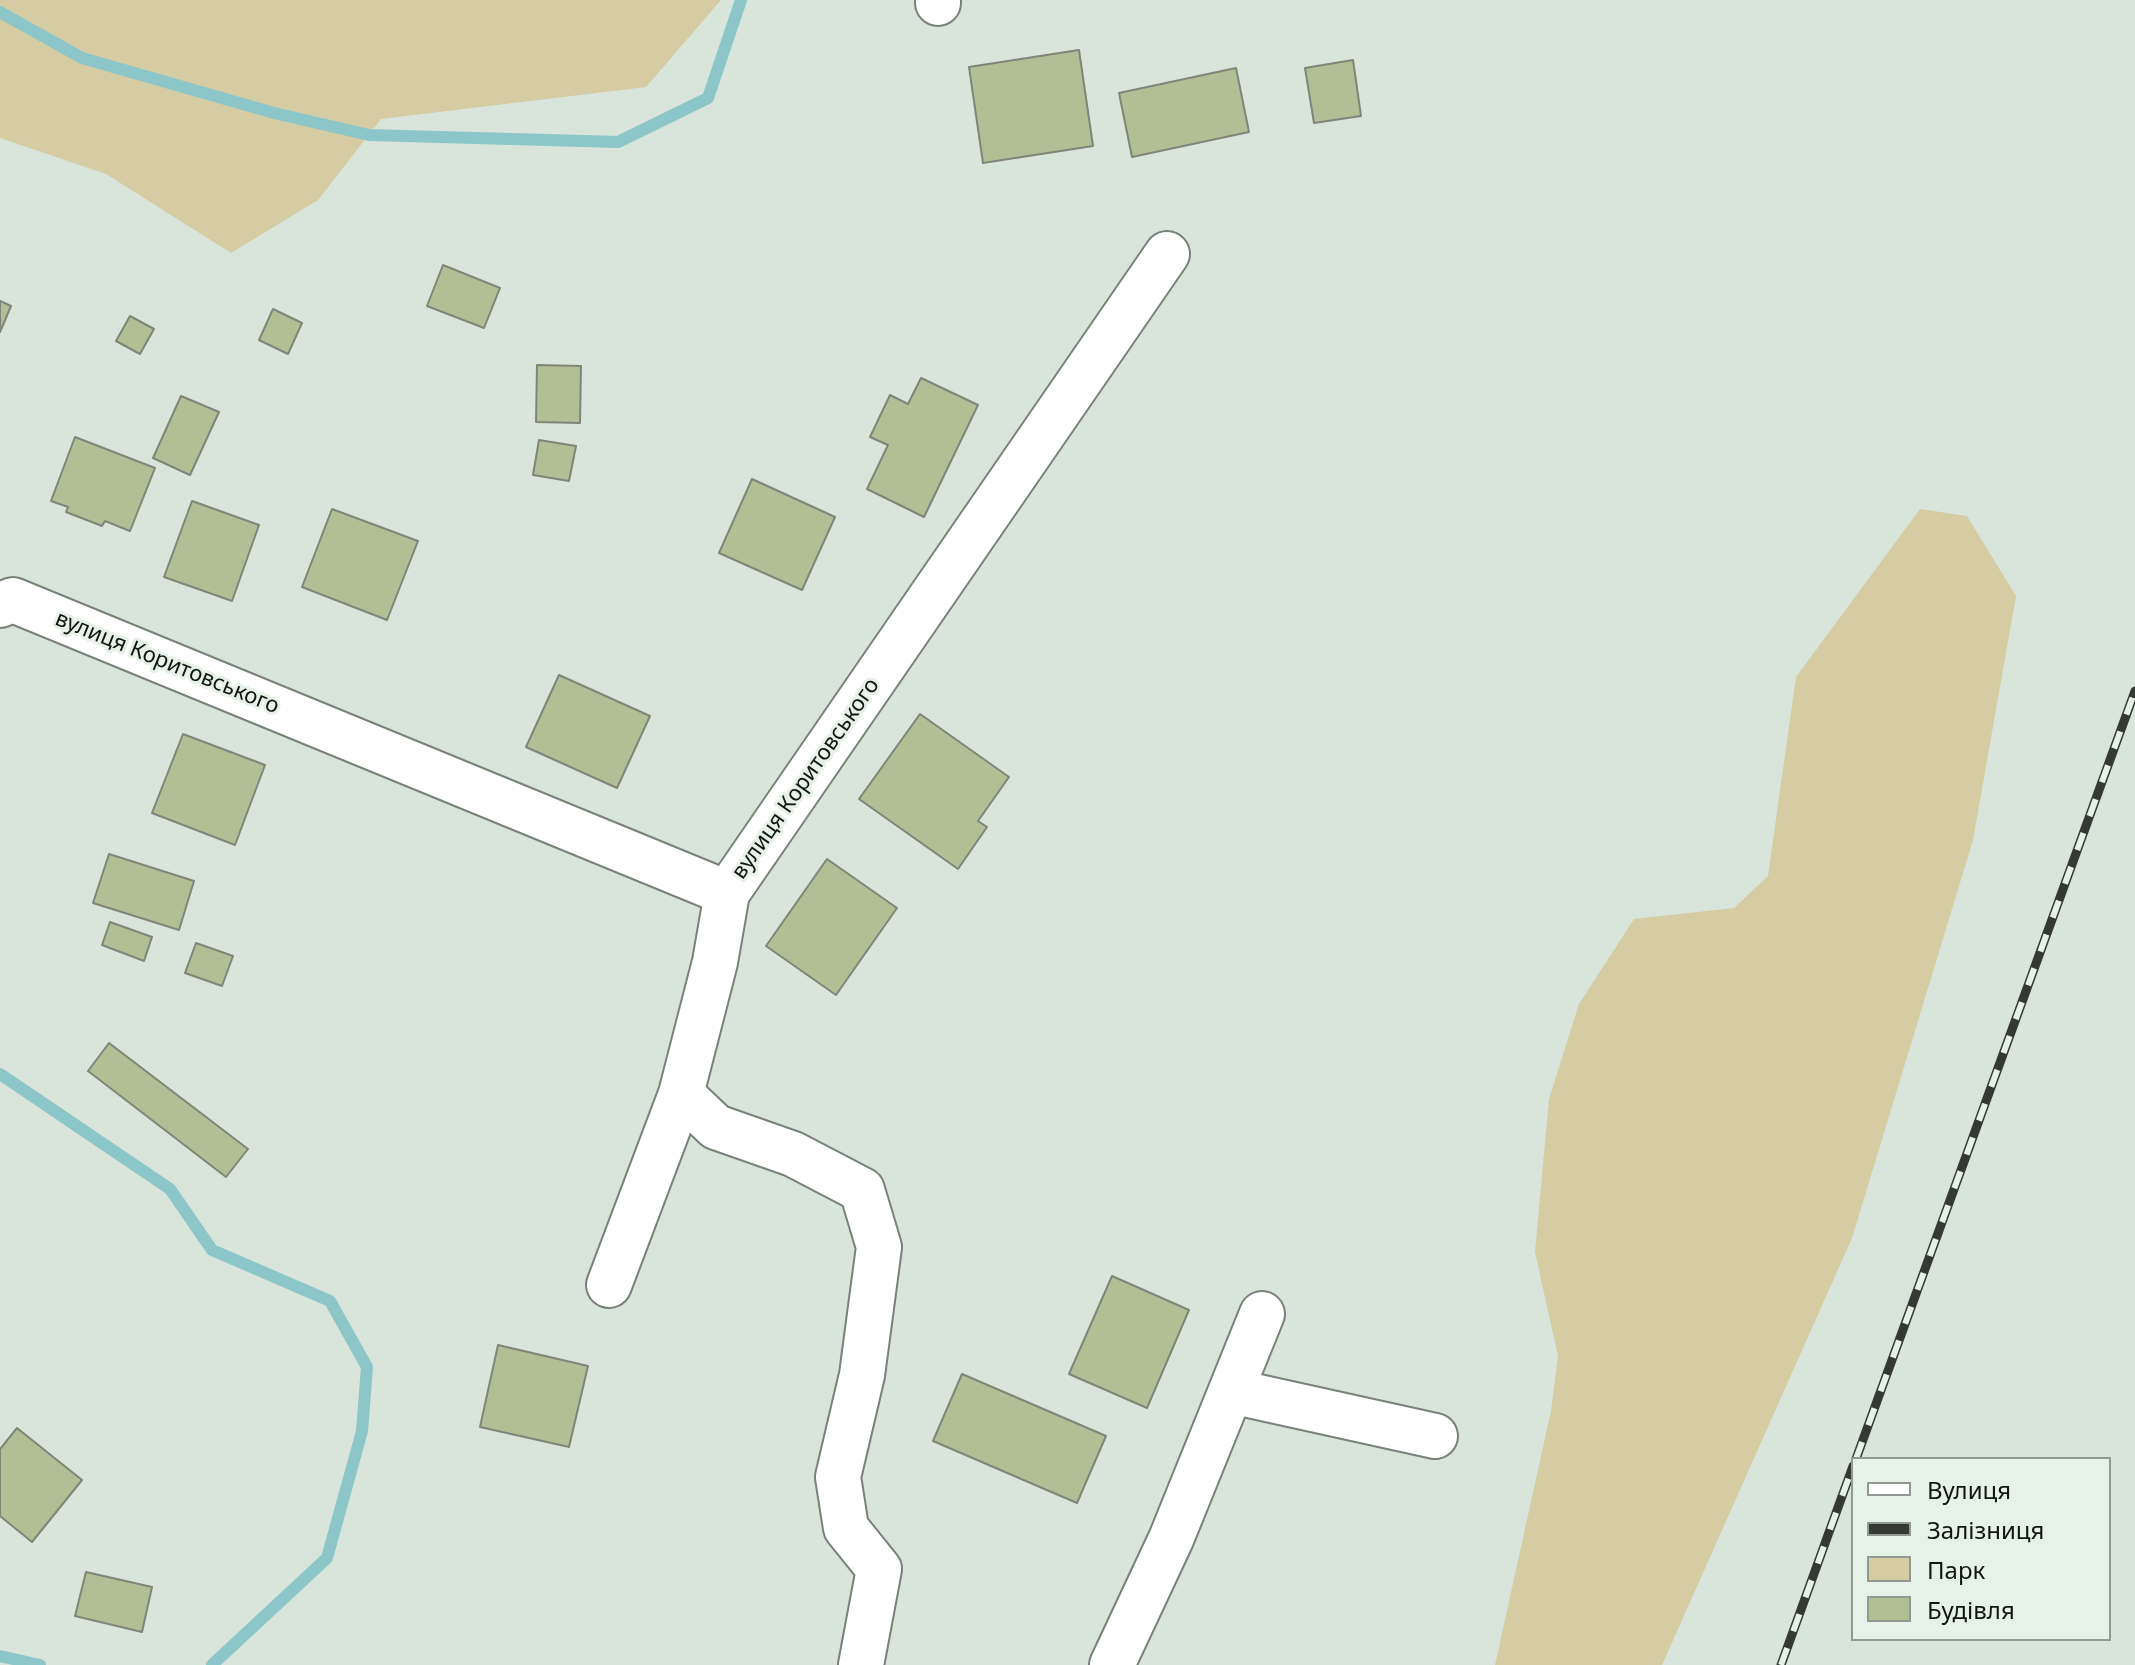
<!DOCTYPE html>
<html>
<head>
<meta charset="utf-8">
<style>
  body { margin:0 }
  #map { position:relative; width:2135px; height:1665px; overflow:hidden; background:#d9e4da; font-family:"Noto Sans",sans-serif }
  canvas { display:block }
  .legend { position:absolute; left:1851px; top:1457px; width:260px; height:184px; box-sizing:border-box; background:#e6f1e7; border:2px solid #919992; margin:0; padding:10px 14px; list-style:none; font-size:24px; color:#121612 }
  .legend li { display:flex; align-items:center; gap:16px; height:40px }
  .legend b { width:40px; border:2px solid #919992 }
</style>
</head>
<body>
<div id="map">
<canvas width="2135" height="1665"></canvas>
<ul class="legend">
<li><b style="height:10px;background:#fff"></b>Вулиця</li>
<li><b style="height:10px;background:#343934"></b>Залізниця</li>
<li><b style="height:22px;background:#d5cca3"></b>Парк</li>
<li><b style="height:22px;background:#b1bf95"></b>Будівля</li>
</ul>
</div>
<script>
const context = document.querySelector('canvas').getContext('2d');
context.lineJoin = 'round';
function fillPath(path, color) { context.fillStyle = color; context.fill(path, 'evenodd'); }
const toPath = rows => new Path2D(rows.map(r => 'M' + r).join(''));
function strokePath(path, color, width, dash) { context.strokeStyle = color; context.lineWidth = width; context.lineCap = dash ? 'butt' : 'round'; context.setLineDash(dash || []); context.stroke(path); }
function label(font, color, halo, rows, align = 'center') {
  context.font = font + ' "Noto Sans",sans-serif'; context.lineWidth = 6; context.setLineDash([]); context.textBaseline = 'middle'; context.strokeStyle = halo; context.fillStyle = color; for (const [text, x, y, turn = 0] of rows) {
    context.save(); context.translate(x, y); context.rotate((+turn || 0) * Math.PI / 180); context.textAlign = isNaN(turn) ? turn : align; if (halo) context.strokeText(text, 0, 0); context.fillText(text, 0, 0); context.restore();
  }
}
fillPath(toPath([
  [0,0,721,0,646,87,381,119,318,200,231,253,106,174,0,138],
  [1920,509,1967,516,2016,596,1973,840,1852,1238,1662,1665,1495,1665,1551,1411,1558,1356,1535,1252,1549,1099,1579,1004,1634,919,1734,908,1768,876,1796,677]
]), '#d5cca3');
strokePath(toPath([
  [0,12,82,58,274,113,369,135,618,142,708,98,741,0],
  [0,1074,170,1189,212,1250,330,1301,367,1367,362,1431,327,1558,212,1665],
  [0,1656,40,1665]
]), '#8cc6c9', 12);
const building = toPath([
  [1079,50,1093,146,983,163,969,67,1079,50],
  [1353,60,1361,116,1314,123,1305,68,1353,60],
  [1236,68,1249,132,1132,157,1119,93,1236,68],
  [443,265,500,288,484,328,427,306,443,265],
  [0,301,11,306,0,332,0,301],
  [273,309,302,323,288,354,259,340,273,309],
  [130,316,154,329,140,354,116,341,130,316],
  [537,365,581,366,580,423,536,422,537,365],
  [921,378,978,405,924,517,867,489,888,445,870,437,890,395,908,404,921,378],
  [181,396,219,412,190,475,153,458,181,396],
  [75,437,155,468,130,531,105,521,102,526,66,512,68,507,51,501,75,437],
  [539,440,576,446,569,481,533,475,539,440],
  [752,479,835,517,802,590,719,553,752,479],
  [192,501,259,525,232,601,164,577,192,501],
  [332,509,418,541,387,620,302,587,332,509],
  [559,675,650,716,617,788,526,747,559,675],
  [920,714,1009,777,978,821,987,827,958,869,859,799,920,714],
  [183,734,265,765,235,845,152,813,183,734],
  [109,854,194,881,179,930,93,903,109,854],
  [827,859,897,908,836,995,766,946,827,859],
  [110,922,152,937,144,961,102,945,110,922],
  [196,943,233,956,222,986,185,973,196,943],
  [109,1043,248,1149,226,1177,88,1071,109,1043],
  [1112,1276,1189,1310,1147,1408,1069,1374,1112,1276],
  [498,1345,588,1366,569,1447,480,1427,498,1345],
  [962,1374,1106,1436,1077,1503,933,1441,962,1374],
  [17,1428,82,1480,32,1542,0,1516,0,1449,17,1428],
  [86,1572,152,1587,142,1632,75,1616,86,1572]
]);
fillPath(building, '#b1bf95');
strokePath(building, '#818579', 2);
const minor = toPath([
  [938,3,938,0],
  [0,605,13,600,727,893,1167,254],
  [727,893,715,962,681,1094,716,1127,793,1154,862,1190,879,1247,862,1375,838,1477,846,1528,879,1569,861,1665],
  [609,1285,681,1094],
  [1231,1391,1435,1436],
  [1112,1665,1171,1539,1262,1314]
]);
strokePath(minor, '#788279', 48);
strokePath(minor, '#fff', 44);
const rail = toPath([
  [1856,1459,2135,691],
  [1781,1665,1853,1466]
]);
strokePath(rail, '#343934', 9);
strokePath(rail, '#e6f1e7', 6, [18]);
label('22px', '#121612', '#e6f1e7', [
  ["вулиця Коритовського",167,663,22],
  ["вулиця Коритовського",806,779,-55]
]);
</script>
</body>
</html>
